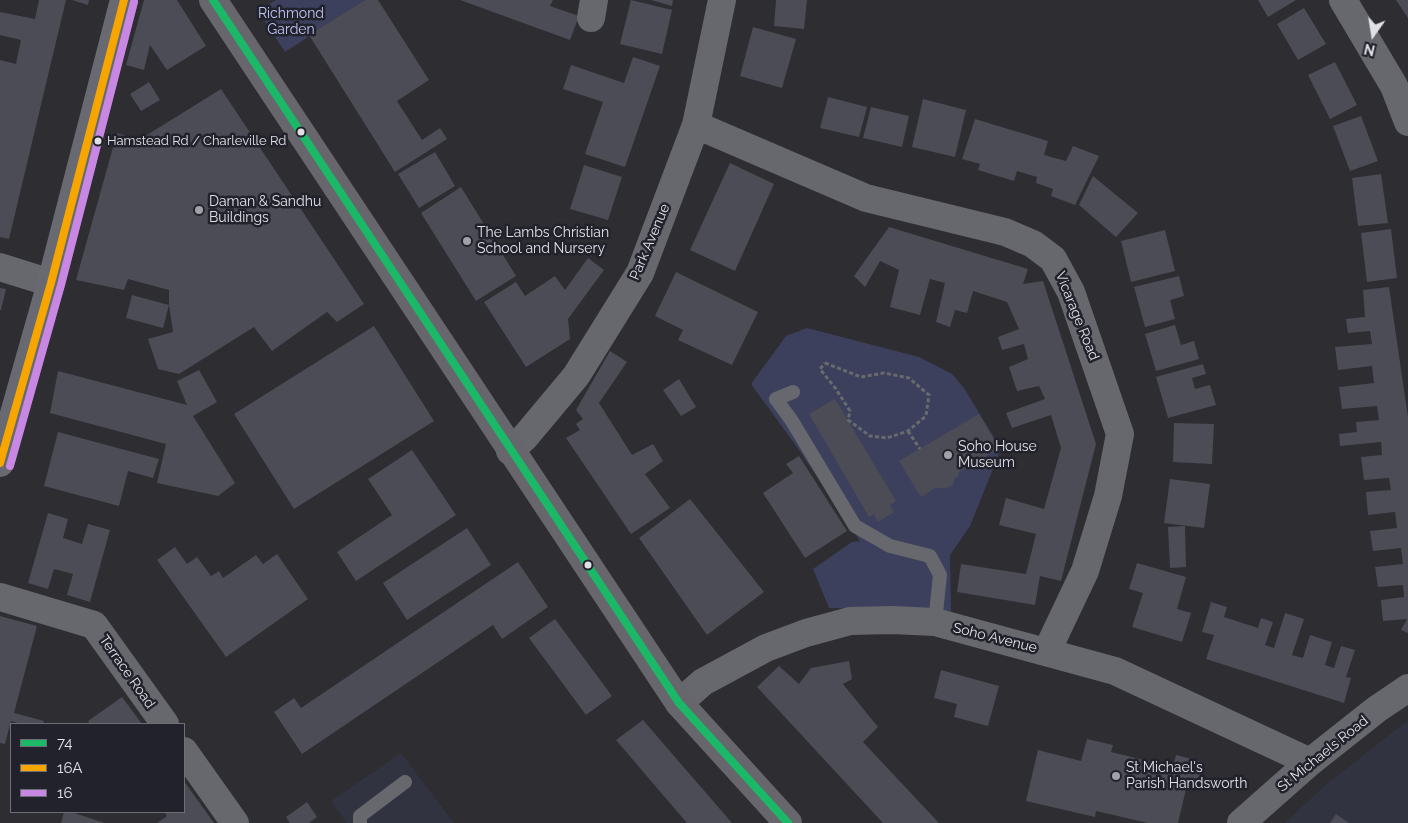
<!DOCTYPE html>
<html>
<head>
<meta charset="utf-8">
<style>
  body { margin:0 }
  #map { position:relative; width:1408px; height:823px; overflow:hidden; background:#2d2d32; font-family:Raleway,sans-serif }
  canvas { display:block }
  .legend { position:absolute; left:10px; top:723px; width:175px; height:90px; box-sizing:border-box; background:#21222b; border:1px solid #6d6e76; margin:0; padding:6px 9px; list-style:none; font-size:15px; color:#e0e1e7 }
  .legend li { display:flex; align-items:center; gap:10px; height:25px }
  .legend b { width:25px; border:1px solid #6d6e76 }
  .north { position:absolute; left:1348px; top:10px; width:50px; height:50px; -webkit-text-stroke:4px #21222b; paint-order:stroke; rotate:193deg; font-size:14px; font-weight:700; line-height:20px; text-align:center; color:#e0e1e7 }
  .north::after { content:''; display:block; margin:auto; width:18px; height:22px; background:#e0e1e7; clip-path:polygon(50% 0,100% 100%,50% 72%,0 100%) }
</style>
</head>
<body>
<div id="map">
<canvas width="1408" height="823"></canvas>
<ul class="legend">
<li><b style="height:6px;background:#1ab867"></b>74</li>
<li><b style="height:6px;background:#f7a600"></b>16A</li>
<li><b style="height:6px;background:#c787e3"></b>16</li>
</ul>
<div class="north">N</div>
</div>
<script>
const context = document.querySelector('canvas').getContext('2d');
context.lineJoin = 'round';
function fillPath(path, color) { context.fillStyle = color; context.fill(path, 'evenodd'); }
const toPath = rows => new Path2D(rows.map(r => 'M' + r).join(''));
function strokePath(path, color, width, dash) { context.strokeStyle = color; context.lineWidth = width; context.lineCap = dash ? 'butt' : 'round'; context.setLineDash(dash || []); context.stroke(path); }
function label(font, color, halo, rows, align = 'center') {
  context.font = font + ' Raleway,sans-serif'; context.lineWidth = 5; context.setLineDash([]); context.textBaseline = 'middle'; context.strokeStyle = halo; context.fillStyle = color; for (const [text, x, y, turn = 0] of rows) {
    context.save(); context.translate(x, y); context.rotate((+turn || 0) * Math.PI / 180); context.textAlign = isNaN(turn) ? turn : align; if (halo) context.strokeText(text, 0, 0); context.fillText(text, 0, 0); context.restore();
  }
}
fillPath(toPath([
  [1408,720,1408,823,1285,823,1322,788],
  [401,753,454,823,347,823,331,801]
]), '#313341');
fillPath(toPath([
  [276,0,365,0,285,52,258,11],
  [807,328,919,357,952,374,964,388,1001,449,970,526,950,555,951,611,829,608,813,569,852,542,860,541,797,447,751,384,786,336]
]), '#3d405c');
fillPath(toPath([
  [39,0,66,0,9,239,0,237,0,60,16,64,21,40,0,35,0,12,35,19],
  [72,0,89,0,88,5],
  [144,0,177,0,206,46,167,70,150,45,144,70,126,65],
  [365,0,378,0,429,80,397,101,422,140,440,128,447,139,395,172,309,35],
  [460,0,553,0,550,6,579,16,570,40],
  [631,0,672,10,662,54,620,44],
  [651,0,673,0,672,6],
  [776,0,807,0,804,29,774,26],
  [1258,0,1296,0,1268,17],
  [1396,0,1408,0,1408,18],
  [1304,8,1326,44,1298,60,1277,24],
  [753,27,796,39,782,88,740,76],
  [633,57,660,66,625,167,585,154,603,102,563,89,571,65,624,83],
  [1335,62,1357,105,1330,119,1308,75],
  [149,82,160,100,141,111,130,94],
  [221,89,364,304,337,322,327,312,272,351,254,327,179,374,158,369,148,339,173,332,169,305,163,328,126,318,132,295,169,305,169,290,128,279,124,290,76,280,117,133,139,140],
  [828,97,867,107,859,137,820,128],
  [923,99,966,110,955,157,912,147],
  [871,107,909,116,902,147,863,138],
  [1361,116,1378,161,1350,171,1333,126],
  [975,119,1048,141,1044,155,1066,161,1073,146,1099,156,1075,205,1051,196,1053,189,1036,183,1037,177,1017,171,1014,181,978,170,980,164,962,159],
  [435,152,455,186,419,208,398,174],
  [730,163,774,184,735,271,690,250],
  [584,165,622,177,608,220,570,209],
  [1381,174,1388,223,1358,226,1352,178],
  [1093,176,1138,213,1116,237,1079,205],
  [461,187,516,276,476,301,421,213],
  [889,227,1028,269,1023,284,1043,281,1096,444,1061,581,1040,576,1035,605,957,592,961,564,1026,574,1036,534,999,525,1006,498,1044,509,1061,448,1051,415,1012,428,1006,413,1045,399,1039,386,1017,391,1009,367,1028,359,1024,344,1002,350,998,337,1019,329,1007,302,973,291,967,313,955,310,950,327,936,322,945,283,930,279,920,315,890,307,899,270,880,261,865,287,854,276],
  [1391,229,1397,278,1367,282,1361,233],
  [1165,230,1175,271,1131,282,1121,241],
  [588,258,604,270,568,319,570,339,526,367,484,302,516,282,525,296,555,276,565,290],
  [676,272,758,312,732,365,678,340,683,330,655,316],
  [1179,276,1184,296,1170,300,1175,319,1145,327,1134,287],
  [1389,287,1408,417,1408,633,1401,630,1407,619,1383,621,1381,600,1404,597,1403,585,1378,587,1375,567,1403,564,1401,548,1373,551,1370,531,1397,528,1395,512,1368,515,1366,492,1391,490,1389,478,1364,480,1361,457,1382,455,1381,442,1340,446,1339,434,1357,432,1356,422,1379,420,1377,406,1342,409,1339,387,1374,383,1372,366,1338,370,1335,347,1372,344,1370,331,1348,333,1346,319,1365,317,1363,290],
  [0,288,6,289,1,310,0,310],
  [1175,325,1181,345,1194,341,1199,359,1156,371,1145,334],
  [374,326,434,421,294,509,234,414],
  [610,351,627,362,599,403,632,455,653,444,663,461,645,474,670,508,631,534,566,438,580,430,576,424,583,419,576,410],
  [1203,364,1206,374,1192,378,1195,389,1210,385,1216,405,1168,418,1156,377],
  [199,370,217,402,193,416,235,483,218,496,157,483,166,444,50,413,58,371,187,405,177,381],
  [679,379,696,407,681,416,663,390],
  [835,399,896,501,890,505,894,512,878,522,874,514,869,517,809,414],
  [979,414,999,448,958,473,959,476,955,478,953,485,946,488,935,488,921,497,899,461],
  [1174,423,1214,424,1212,464,1173,462],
  [58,432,159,459,153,478,128,471,119,506,44,486],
  [412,450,456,515,356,581,337,552,392,515,368,479],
  [799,456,847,531,805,558,763,493,793,473,786,464],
  [1170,479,1210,484,1204,528,1164,523],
  [690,499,764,592,707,635,639,538],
  [48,513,68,519,63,538,82,544,88,524,110,530,90,602,67,595,73,574,54,569,48,589,28,583],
  [1185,526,1186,567,1170,568,1168,527],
  [467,528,491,565,407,620,383,583],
  [175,547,187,564,197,557,211,576,219,571,223,578,256,555,263,564,277,554,308,599,226,657,157,560],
  [518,562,548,607,502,639,493,625,302,754,274,712,294,698,301,708],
  [1137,563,1186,577,1177,609,1191,613,1182,642,1132,627,1143,593,1129,589],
  [1211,602,1227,607,1224,617,1258,628,1261,618,1273,622,1265,645,1274,648,1285,613,1304,619,1292,655,1303,658,1310,635,1332,642,1325,665,1334,668,1341,646,1355,650,1346,677,1351,678,1344,703,1206,659,1214,635,1202,632],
  [0,616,37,626,14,713,44,721,43,724,21,724,11,721,5,744,0,743],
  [555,619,612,696,586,715,529,638],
  [849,661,852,679,843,684,878,727,863,742,939,823,883,823,757,687,779,666,799,684,811,668],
  [941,670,999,686,988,726,954,717,957,704,934,698],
  [122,697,142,724,90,724,88,721],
  [643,720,732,823,687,823,616,740],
  [1087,739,1113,745,1111,752,1173,767,1176,755,1203,762,1197,788,1187,785,1178,823,1148,823,1096,811,1095,817,1026,801,1038,750,1081,761],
  [184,781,214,823,157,823,167,816,164,812,184,812],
  [307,802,317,817,309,823,290,823,286,817],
  [64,812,71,812,105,823,61,823],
  [1336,814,1349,823,1330,823]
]), '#4b4c55');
strokePath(toPath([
  [825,363,861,377,884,373,909,378,929,395,926,416,908,431,887,438,870,436,848,420,850,411,836,389,820,369,825,363],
  [908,431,920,449]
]), '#696a6e', 3, [4, 2.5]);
strokePath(toPath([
  [793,392,776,399,792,421,855,526,890,546,930,556,940,575,935,622],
  [360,823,360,816,405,782]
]), '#67686e', 14);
strokePath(toPath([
  [1343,0,1394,86,1408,122],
  [591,18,594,0],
  [696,125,866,198,1005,232,1033,244,1053,259,1071,292,1120,434,1108,496,1085,571,1047,651],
  [0,267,51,283],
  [510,451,525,437,576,376,640,273,696,125,722,0],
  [0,597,94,625,165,724],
  [679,703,703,682,766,648,806,633,850,621,892,620,935,622,1115,671,1310,762],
  [184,751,235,823]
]), '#67686e', 28);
strokePath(toPath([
  [1241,823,1310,762,1377,709,1408,688]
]), '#67686e', 28);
strokePath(toPath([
  [0,463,51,283,124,0]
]), '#696a71', 28);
strokePath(toPath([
  [213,0,679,703,788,823]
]), '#66666c', 28);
strokePath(toPath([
  [213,0,679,703,788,823]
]), '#1ab867', 8);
strokePath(toPath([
  [0,463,51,283,124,0]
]), '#f7a600', 8);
strokePath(toPath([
  [10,466,61,285,134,2]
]), '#c787e3', 8);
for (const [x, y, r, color] of [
  [301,132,4.5,"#e0e1e7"],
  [98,141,4.5,"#e0e1e7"],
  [199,210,5,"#a1a2a8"],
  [467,241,5,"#a1a2a8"],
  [948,455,5,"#a1a2a8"],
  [588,565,4.5,"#e0e1e7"],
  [1116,776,5,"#a1a2a8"]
]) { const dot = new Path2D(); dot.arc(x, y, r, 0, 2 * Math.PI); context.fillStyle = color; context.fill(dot); strokePath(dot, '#21222b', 2); }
label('13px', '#e0e1e7', '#21222b', [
  ["Hamstead Rd / Charleville Rd",107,141]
], 'left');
label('14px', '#bfc5f5', '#21222b', [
  ["Richmond",291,14],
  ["Garden",291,30]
]);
label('14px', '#e0e1e7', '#21222b', [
  ["Daman & Sandhu",209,202],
  ["Buildings",209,218],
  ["The Lambs Christian",477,233],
  ["School and Nursery",477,249],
  ["Soho House",958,447],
  ["Museum",958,463],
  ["St Michael's",1126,768],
  ["Parish Handsworth",1126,784]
], 'left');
label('14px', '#e0e1e7', '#21222b', [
  ["Park Avenue",650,242,-67],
  ["Vicarage Road",1077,316,68],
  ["Soho Avenue",995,638,14],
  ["Terrace Road",127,672,55],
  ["St Michaels Road",1323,754,-39]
]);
</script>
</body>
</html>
